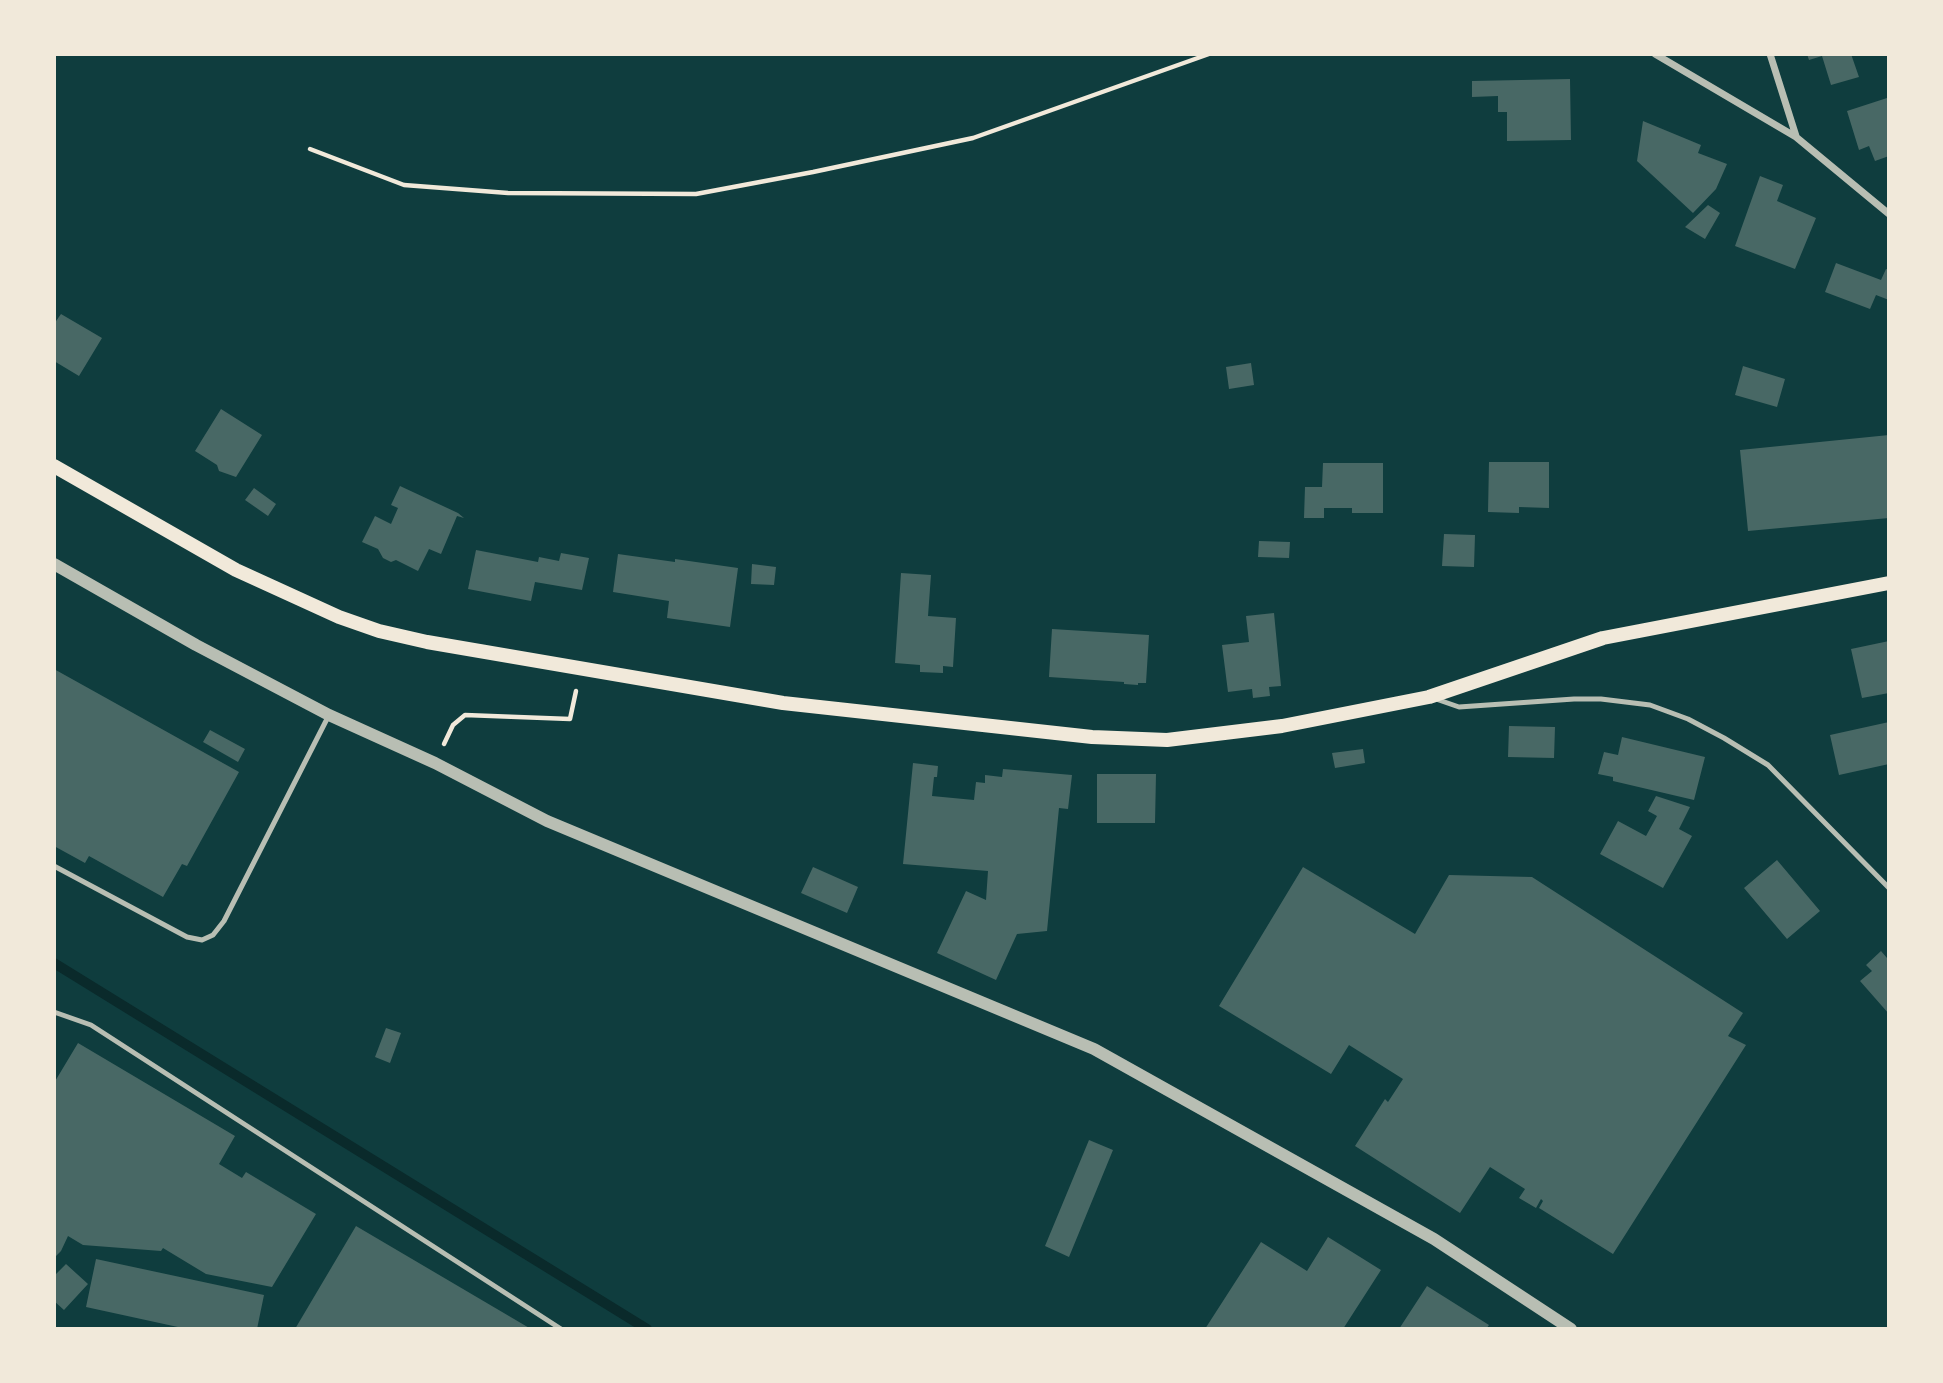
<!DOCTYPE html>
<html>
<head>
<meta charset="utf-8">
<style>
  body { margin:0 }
  #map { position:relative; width:1943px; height:1383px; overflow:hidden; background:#0f3d3e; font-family:"DejaVu Sans",sans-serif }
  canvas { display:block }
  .frame { position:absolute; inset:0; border:56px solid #f1e9da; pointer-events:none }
</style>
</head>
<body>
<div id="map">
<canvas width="1943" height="1383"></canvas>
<div class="frame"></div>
</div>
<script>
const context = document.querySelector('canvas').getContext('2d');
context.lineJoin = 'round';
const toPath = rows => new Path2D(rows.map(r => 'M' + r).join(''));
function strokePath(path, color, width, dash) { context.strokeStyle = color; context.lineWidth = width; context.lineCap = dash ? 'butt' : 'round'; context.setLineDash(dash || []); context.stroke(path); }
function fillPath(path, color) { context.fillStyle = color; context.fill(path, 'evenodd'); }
strokePath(toPath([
  [54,963,647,1329]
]), '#0a2a2b', 10);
fillPath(toPath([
  [1807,54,1851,54,1859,77,1831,85,1822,56,1809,60],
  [1570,79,1571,140,1507,141,1507,112,1498,112,1498,96,1472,97,1472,81],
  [1887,98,1889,104,1889,156,1875,161,1869,146,1859,150,1847,111],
  [1643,121,1701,145,1698,153,1727,164,1716,189,1693,213,1637,161],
  [1760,176,1783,185,1777,201,1816,218,1795,269,1735,246],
  [1708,205,1720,213,1705,239,1685,227],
  [1836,263,1881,280,1886,269,1889,270,1889,300,1876,295,1870,309,1825,292],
  [61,314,102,338,79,376,54,361,54,324],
  [1251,363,1254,385,1229,389,1226,367],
  [1743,366,1785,379,1777,407,1735,395],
  [221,409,262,435,236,477,219,471,217,465,195,451],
  [1889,435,1889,518,1748,531,1740,450],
  [1489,462,1549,462,1549,508,1519,507,1519,513,1488,512],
  [1323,463,1383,463,1383,513,1352,513,1352,508,1324,508,1324,518,1304,518,1305,487,1322,487],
  [400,486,458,513,464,518,457,516,441,554,429,549,418,571,396,560,391,562,383,558,378,549,362,542,375,516,391,524,398,508,391,505],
  [254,488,276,504,268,516,245,500],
  [1444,534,1475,535,1474,567,1442,566],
  [1259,541,1290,542,1289,558,1258,557],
  [476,550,538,562,539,557,559,561,561,553,589,558,582,590,535,582,531,601,468,589],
  [618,554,675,562,675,559,738,568,730,627,667,618,669,601,613,592],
  [752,564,776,567,774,585,751,584],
  [901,573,931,575,928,616,956,618,953,667,943,666,943,673,920,672,920,665,895,663],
  [1274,613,1281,686,1269,687,1270,696,1253,698,1252,689,1228,692,1222,645,1249,642,1246,616],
  [1052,629,1149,635,1146,683,1138,683,1138,685,1124,684,1124,682,1049,677],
  [1889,641,1889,693,1862,698,1851,649],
  [54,669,239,772,187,866,182,864,163,897,89,856,85,863,54,846],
  [1889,722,1889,764,1839,775,1830,735],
  [1509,726,1555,727,1554,758,1508,757],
  [210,730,245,749,238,762,203,742],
  [1622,737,1705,757,1694,800,1613,781,1613,777,1598,774,1604,752,1618,755],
  [1363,749,1365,763,1335,768,1332,753],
  [913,763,938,766,937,777,934,777,932,796,974,800,976,782,985,783,985,775,1002,777,1003,769,1072,775,1068,809,1059,808,1047,931,1017,934,996,980,937,953,966,891,986,900,988,871,903,864],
  [1097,774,1156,774,1155,823,1097,823],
  [1656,796,1690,807,1679,829,1692,836,1663,888,1600,854,1618,821,1646,836,1657,816,1648,811],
  [1777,860,1820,911,1787,939,1744,888],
  [813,867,858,887,847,913,801,893],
  [1303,867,1415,934,1449,875,1532,877,1743,1013,1728,1036,1746,1045,1613,1254,1539,1208,1543,1201,1541,1199,1536,1208,1519,1198,1525,1189,1490,1167,1460,1213,1355,1146,1385,1099,1388,1102,1403,1079,1349,1045,1331,1074,1219,1006],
  [1881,951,1887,958,1889,956,1889,1014,1860,981,1872,971,1866,965],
  [386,1028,401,1033,390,1063,375,1057],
  [78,1043,235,1136,219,1164,242,1178,246,1172,316,1214,272,1287,206,1274,163,1248,161,1251,83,1245,68,1236,61,1251,54,1258,54,1083],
  [1089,1140,1113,1150,1069,1257,1045,1246],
  [356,1226,531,1329,295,1329],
  [1328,1237,1381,1270,1343,1329,1205,1329,1261,1242,1307,1271],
  [96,1259,264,1295,257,1329,187,1329,86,1307],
  [66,1264,88,1284,64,1310,54,1301,54,1276],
  [1427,1286,1489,1325,1486,1329,1399,1329]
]), '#486865');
strokePath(toPath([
  [310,149,404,185,508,193,696,194,813,172,973,138,1209,54],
  [444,744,453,725,465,715,570,719,576,691]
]), '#f1e9da', 4.5);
strokePath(toPath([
  [1436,699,1459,707,1574,699,1601,699,1650,705,1688,719,1724,738,1768,765,1889,888],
  [54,866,187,937,202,940,213,935,224,921,329,715],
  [54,1012,91,1025,561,1329]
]), '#b8beb3', 5);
strokePath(toPath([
  [1655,54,1796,137,1889,214],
  [1770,54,1796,136]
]), '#b8beb3', 7);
strokePath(toPath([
  [54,564,196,645,329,715,435,763,547,821,1094,1049,1434,1239,1571,1329]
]), '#b8beb3', 12);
strokePath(toPath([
  [54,466,236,570,339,617,379,631,427,642,783,703,1092,737,1167,740,1282,726,1429,697,1603,638,1889,583]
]), '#f1e9da', 14);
</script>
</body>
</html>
